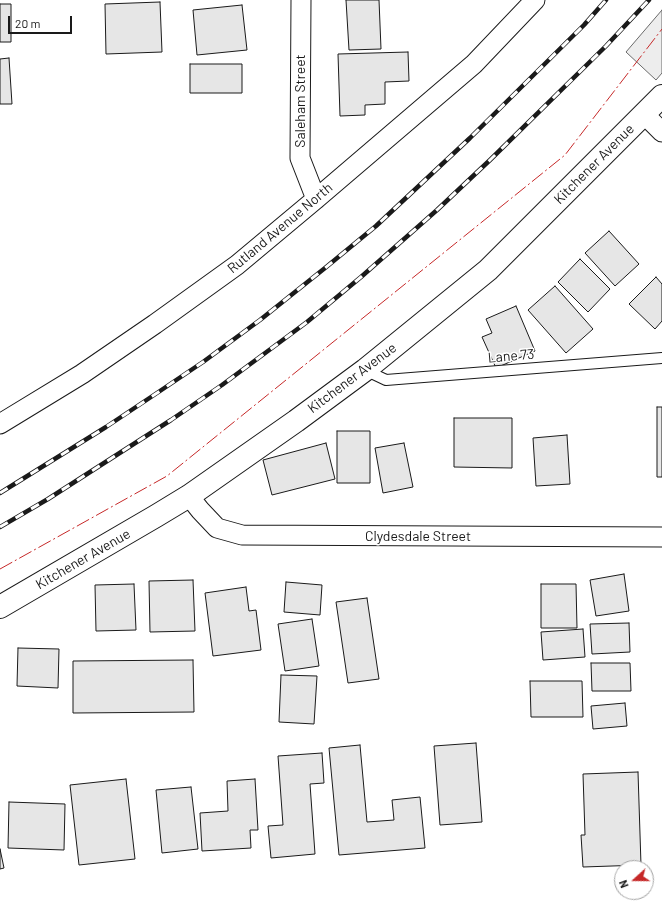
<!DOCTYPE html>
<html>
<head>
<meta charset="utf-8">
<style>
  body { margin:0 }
  #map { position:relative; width:662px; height:908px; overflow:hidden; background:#fff; font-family:Barlow,sans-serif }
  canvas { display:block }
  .north { position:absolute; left:614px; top:860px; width:40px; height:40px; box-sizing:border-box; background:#fff; border:1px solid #a3a3a3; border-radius:50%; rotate:249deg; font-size:11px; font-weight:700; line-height:16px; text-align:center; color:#1a1a1a }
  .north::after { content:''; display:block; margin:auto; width:14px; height:18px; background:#c62828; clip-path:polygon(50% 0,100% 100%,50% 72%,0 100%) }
  .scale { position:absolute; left:8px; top:16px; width:64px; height:18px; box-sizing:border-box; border:2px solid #1a1a1a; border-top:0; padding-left:5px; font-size:12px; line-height:14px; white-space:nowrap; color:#1a1a1a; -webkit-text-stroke:3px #fff; paint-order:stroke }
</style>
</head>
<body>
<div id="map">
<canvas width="662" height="908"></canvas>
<div class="north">N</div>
<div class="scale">20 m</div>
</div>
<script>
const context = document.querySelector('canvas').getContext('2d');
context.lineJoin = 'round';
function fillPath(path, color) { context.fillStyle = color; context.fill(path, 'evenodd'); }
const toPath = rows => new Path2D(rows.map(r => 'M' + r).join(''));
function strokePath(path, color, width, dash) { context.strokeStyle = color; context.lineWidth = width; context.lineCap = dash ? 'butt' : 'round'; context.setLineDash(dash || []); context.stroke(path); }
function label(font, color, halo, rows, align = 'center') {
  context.font = font + ' Barlow,sans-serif'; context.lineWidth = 3; context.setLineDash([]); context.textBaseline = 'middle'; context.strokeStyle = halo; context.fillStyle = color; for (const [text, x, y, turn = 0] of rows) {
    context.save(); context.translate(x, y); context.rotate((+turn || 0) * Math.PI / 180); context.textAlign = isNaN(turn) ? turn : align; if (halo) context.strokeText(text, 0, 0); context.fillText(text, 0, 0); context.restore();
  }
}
const built = toPath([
  [662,10,662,73,656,80,626,52,662,10]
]);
fillPath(built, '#ededed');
strokePath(built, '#6a6a6a', 1);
const building = toPath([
  [346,0,379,0,381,49,349,50,346,0],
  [160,2,162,52,106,54,105,4,160,2],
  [0,4,11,4,11,42,0,42,0,4],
  [242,5,247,50,197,55,193,10,242,5],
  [408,52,409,81,385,82,385,104,365,105,365,115,340,116,338,54,408,52],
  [9,58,12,104,0,104,0,59,9,58],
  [190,64,242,64,242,93,190,93,190,64],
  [609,231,639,264,615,286,585,253,609,231],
  [580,259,610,289,588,312,558,282,580,259],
  [656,277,662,284,662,321,655,329,629,304,656,277],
  [555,286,593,329,566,353,528,310,555,286],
  [516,306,535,351,496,368,482,337,492,333,486,319,516,306],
  [657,407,662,407,662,477,657,477,657,407],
  [454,418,512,418,512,468,454,467,454,418],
  [337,431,370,431,370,483,337,483,337,431],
  [567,435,570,484,536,486,533,438,567,435],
  [326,443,335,479,272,495,263,460,326,443],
  [404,443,413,487,383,493,375,448,404,443],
  [624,574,629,611,596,616,590,580,624,574],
  [193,580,195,631,150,632,149,581,193,580],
  [286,582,322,585,320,615,284,612,286,582],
  [134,584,136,630,96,631,95,585,134,584],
  [541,584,576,584,577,628,541,628,541,584],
  [246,587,249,611,256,610,261,650,213,656,205,593,246,587],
  [367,598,379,679,348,683,336,602,367,598],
  [312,619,319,666,285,671,278,624,312,619],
  [629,623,630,652,592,654,590,624,629,623],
  [583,629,585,657,543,660,541,632,583,629],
  [18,648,59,649,58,688,17,686,18,648],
  [193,660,194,712,73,713,73,661,193,660],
  [591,663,630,663,631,691,592,691,591,663],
  [281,675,317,676,314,724,279,722,281,675],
  [530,681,582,681,583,717,531,717,530,681],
  [625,703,627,726,593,729,591,706,625,703],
  [476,743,482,822,440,825,434,746,476,743],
  [360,745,367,822,394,820,392,800,420,797,425,848,339,855,329,748,360,745],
  [322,753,324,783,310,784,315,854,271,858,268,826,283,825,278,756,322,753],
  [638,772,641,865,583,867,581,835,585,835,583,774,638,772],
  [126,779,135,859,79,865,70,785,126,779],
  [255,779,258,830,250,830,251,848,202,851,200,813,228,811,227,781,255,779],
  [191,787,198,849,162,853,156,790,191,787],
  [9,802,65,804,64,850,8,848,9,802],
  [0,849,4,868,0,869,0,849]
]);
fillPath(building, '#e6e6e6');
strokePath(building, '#1a1a1a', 1);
const lane = toPath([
  [365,370,386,380,662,358]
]);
const street = toPath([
  [301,0,300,158,316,199],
  [644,114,662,132],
  [0,424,82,374,155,324,237,265,316,199,474,64,535,0],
  [189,496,200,510,217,528,242,535,662,537]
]);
const secondary = toPath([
  [0,607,156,516,189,496,296,421,365,370,488,270,662,96]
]);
strokePath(lane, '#1a1a1a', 12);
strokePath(street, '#1a1a1a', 21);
strokePath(secondary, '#1a1a1a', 24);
strokePath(lane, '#fff', 10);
strokePath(street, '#fff', 19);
strokePath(secondary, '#fff', 22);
const rail = toPath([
  [0,493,106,427,154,395,203,362,260,320,325,268,376,226,470,138,584,25,606,0],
  [0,527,48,499,171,420,222,385,307,322,361,277,437,210,490,160,606,46,649,0]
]);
strokePath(rail, '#1a1a1a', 4.5);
strokePath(rail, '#fff', 3, [9]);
strokePath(toPath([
  [0,569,167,476,565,155,662,29]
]), '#c62828', 1, [14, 3, 2, 3]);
label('14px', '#1a1a1a', '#fff', [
  ["Saleham Street",300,101,-90],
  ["Kitchener Avenue",594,164,-45],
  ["Rutland Avenue North",280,228,-40],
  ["Lane 73",511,356,-5],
  ["Kitchener Avenue",352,378,-37],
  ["Clydesdale Street",418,536],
  ["Kitchener Avenue",83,559,-30]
]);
</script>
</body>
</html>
